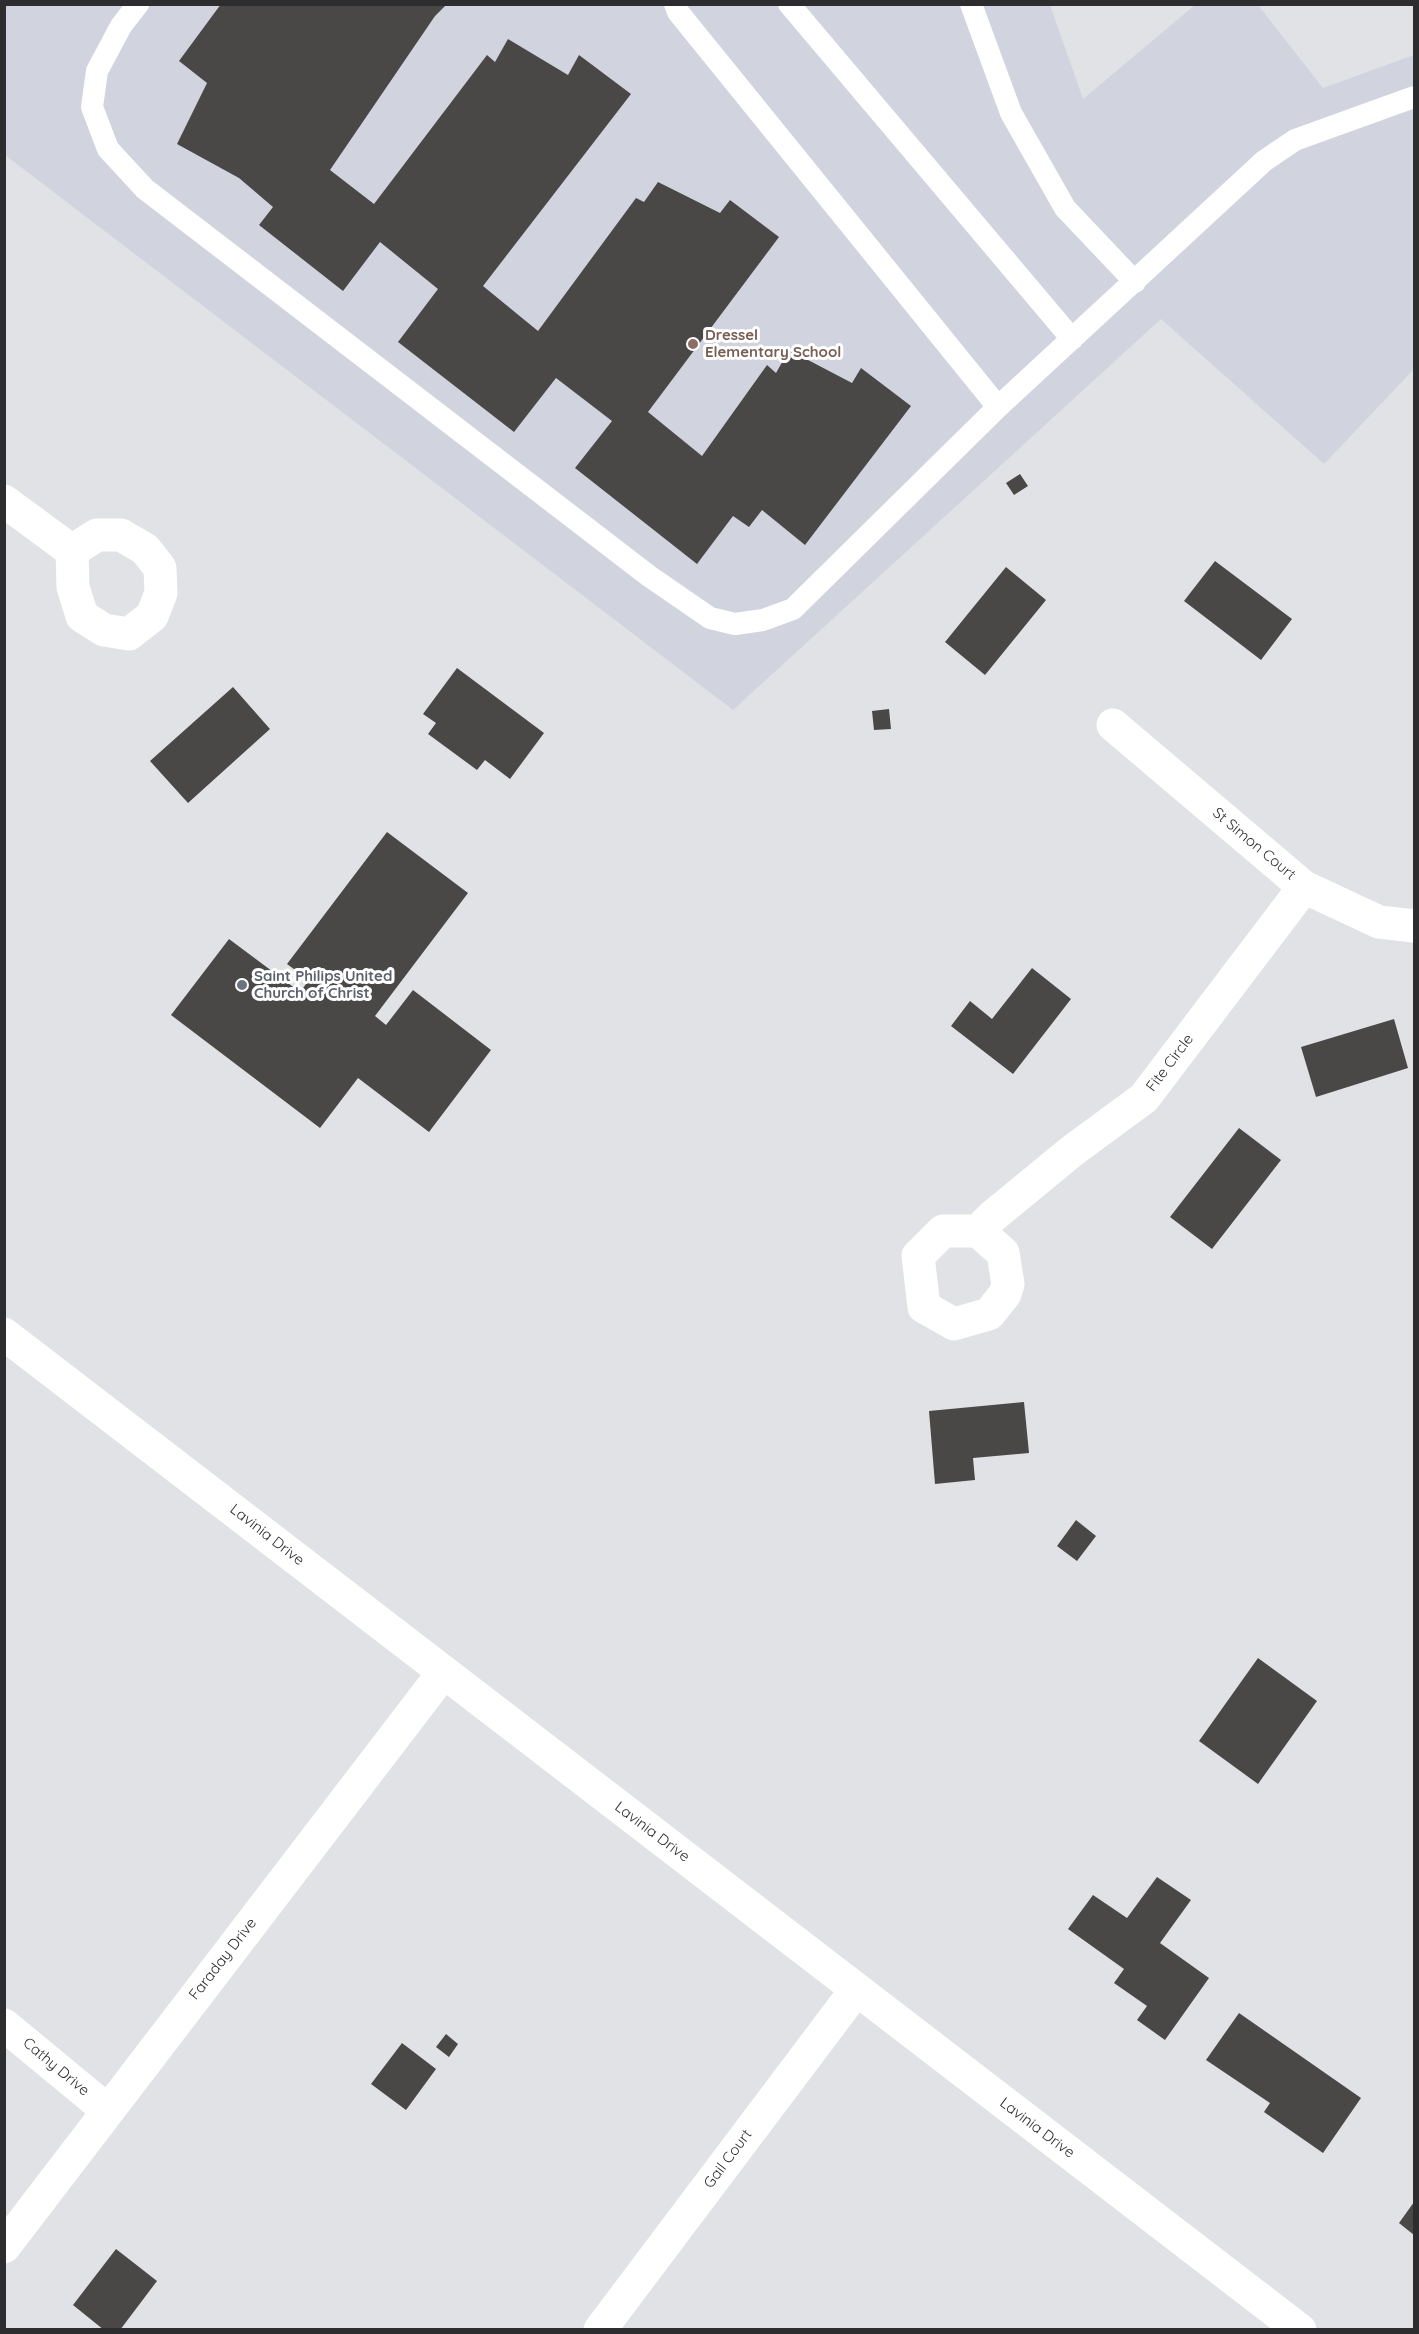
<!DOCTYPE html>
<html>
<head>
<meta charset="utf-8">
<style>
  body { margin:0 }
  #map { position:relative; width:1419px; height:2334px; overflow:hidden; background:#e1e2e6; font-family:Quicksand,sans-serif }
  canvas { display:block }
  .frame { position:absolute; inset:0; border:6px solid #2d2d2f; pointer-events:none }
</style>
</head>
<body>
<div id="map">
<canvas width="1419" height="2334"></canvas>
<div class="frame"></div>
</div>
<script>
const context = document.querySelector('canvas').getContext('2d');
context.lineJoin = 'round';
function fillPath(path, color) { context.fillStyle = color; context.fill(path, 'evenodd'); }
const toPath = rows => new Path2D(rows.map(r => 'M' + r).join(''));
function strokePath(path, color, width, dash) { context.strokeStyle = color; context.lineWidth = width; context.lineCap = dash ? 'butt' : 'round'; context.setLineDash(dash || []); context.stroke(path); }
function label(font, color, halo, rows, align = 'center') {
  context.font = font + ' Quicksand,sans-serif'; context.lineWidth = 6; context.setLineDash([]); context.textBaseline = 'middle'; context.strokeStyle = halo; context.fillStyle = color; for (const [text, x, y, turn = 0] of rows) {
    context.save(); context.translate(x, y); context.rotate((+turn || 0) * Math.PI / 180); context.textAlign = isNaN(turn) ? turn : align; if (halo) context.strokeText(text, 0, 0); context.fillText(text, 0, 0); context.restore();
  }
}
fillPath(toPath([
  [4,5,1050,5,1083,99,1195,5,1258,5,1323,88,1414,55,1414,369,1324,464,1161,319,733,710,5,155]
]), '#d1d4de');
fillPath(toPath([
  [221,4,447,4,435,16,330,170,374,204,487,55,495,62,508,39,568,75,579,55,631,94,483,286,538,331,636,198,644,202,658,182,720,213,730,200,779,237,648,412,702,456,767,365,776,373,789,350,852,383,861,368,911,406,805,545,762,510,749,527,733,516,697,564,575,468,612,421,556,378,514,432,398,342,438,289,380,242,343,291,259,225,273,207,239,178,177,144,207,83,179,61],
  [1020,474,1028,486,1014,495,1006,483],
  [1215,561,1292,619,1261,660,1184,601],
  [1006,567,1046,600,985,675,945,642],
  [457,668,544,733,510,779,485,760,477,770,428,734,436,723,423,714],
  [233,687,270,729,188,803,150,761],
  [889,709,891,729,874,730,872,711],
  [387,832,468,893,375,1016,386,1025,413,990,491,1050,429,1132,358,1078,320,1128,171,1015,229,939,300,992,309,980,287,964],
  [1032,968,1071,999,1013,1074,951,1026,970,1001,992,1019],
  [1394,1019,1408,1068,1316,1097,1301,1047],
  [1239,1128,1281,1160,1212,1249,1170,1217],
  [1024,1402,1029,1453,973,1458,975,1480,935,1484,929,1411],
  [1076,1520,1096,1536,1077,1561,1057,1546],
  [1258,1658,1317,1701,1258,1784,1199,1741],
  [1157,1877,1191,1900,1160,1943,1209,1978,1165,2040,1137,2020,1147,2006,1114,1983,1124,1969,1068,1929,1093,1895,1127,1918],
  [1239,2013,1361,2098,1323,2153,1264,2112,1270,2103,1206,2060],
  [446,2034,458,2044,449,2057,436,2047],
  [402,2043,436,2069,406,2110,371,2084],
  [1414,2202,1414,2235,1399,2223],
  [116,2249,157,2281,120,2330,104,2330,73,2305]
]), '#4a4747');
strokePath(toPath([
  [138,4,121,26,97,71,92,107,108,149,145,189,649,576,710,618,735,624,763,620,793,609,998,407,1264,161,1295,140,1414,97],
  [675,4,678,12,998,407],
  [789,4,1072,339],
  [971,4,1011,113,1065,208,1135,282]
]), '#fff', 22);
strokePath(toPath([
  [4,501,72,551],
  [97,535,121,535,145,549,160,568,161,593,152,616,129,634,104,630,82,616,73,587,72,551,97,535],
  [1113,725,1304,887,1379,922,1414,926],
  [978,1231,1003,1253,1008,1284,1005,1294,989,1314,954,1324,924,1307,918,1256,943,1231,978,1231,993,1216,1072,1151,1144,1098,1304,887],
  [4,2025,107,2110],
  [4,2247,443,1673],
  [600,2330,856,1990]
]), '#fff', 33);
strokePath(toPath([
  [4,1334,1300,2330]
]), '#fff', 33);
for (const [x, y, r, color] of [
  [693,344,6,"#8d6e63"],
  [242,985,6,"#6b7280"]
]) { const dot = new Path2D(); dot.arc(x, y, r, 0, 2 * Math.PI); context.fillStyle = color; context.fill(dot); strokePath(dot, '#fff', 2); }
label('bold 15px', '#785e54', '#fff', [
  ["Dressel",705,335],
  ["Elementary School",705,352]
], 'left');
label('15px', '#2d2d2f', '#fff', [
  ["St Simon Court",1254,844,40],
  ["Fite Circle",1170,1063,-53],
  ["Lavinia Drive",267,1535,38],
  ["Lavinia Drive",652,1832,37],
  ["Faraday Drive",223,1959,-52],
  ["Cathy Drive",56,2067,40],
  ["Lavinia Drive",1037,2128,37],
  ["Gail Court",728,2159,-53]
]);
label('bold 15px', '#5b616d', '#fff', [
  ["Saint Philips United",254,976],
  ["Church of Christ",254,993]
], 'left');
</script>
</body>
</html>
